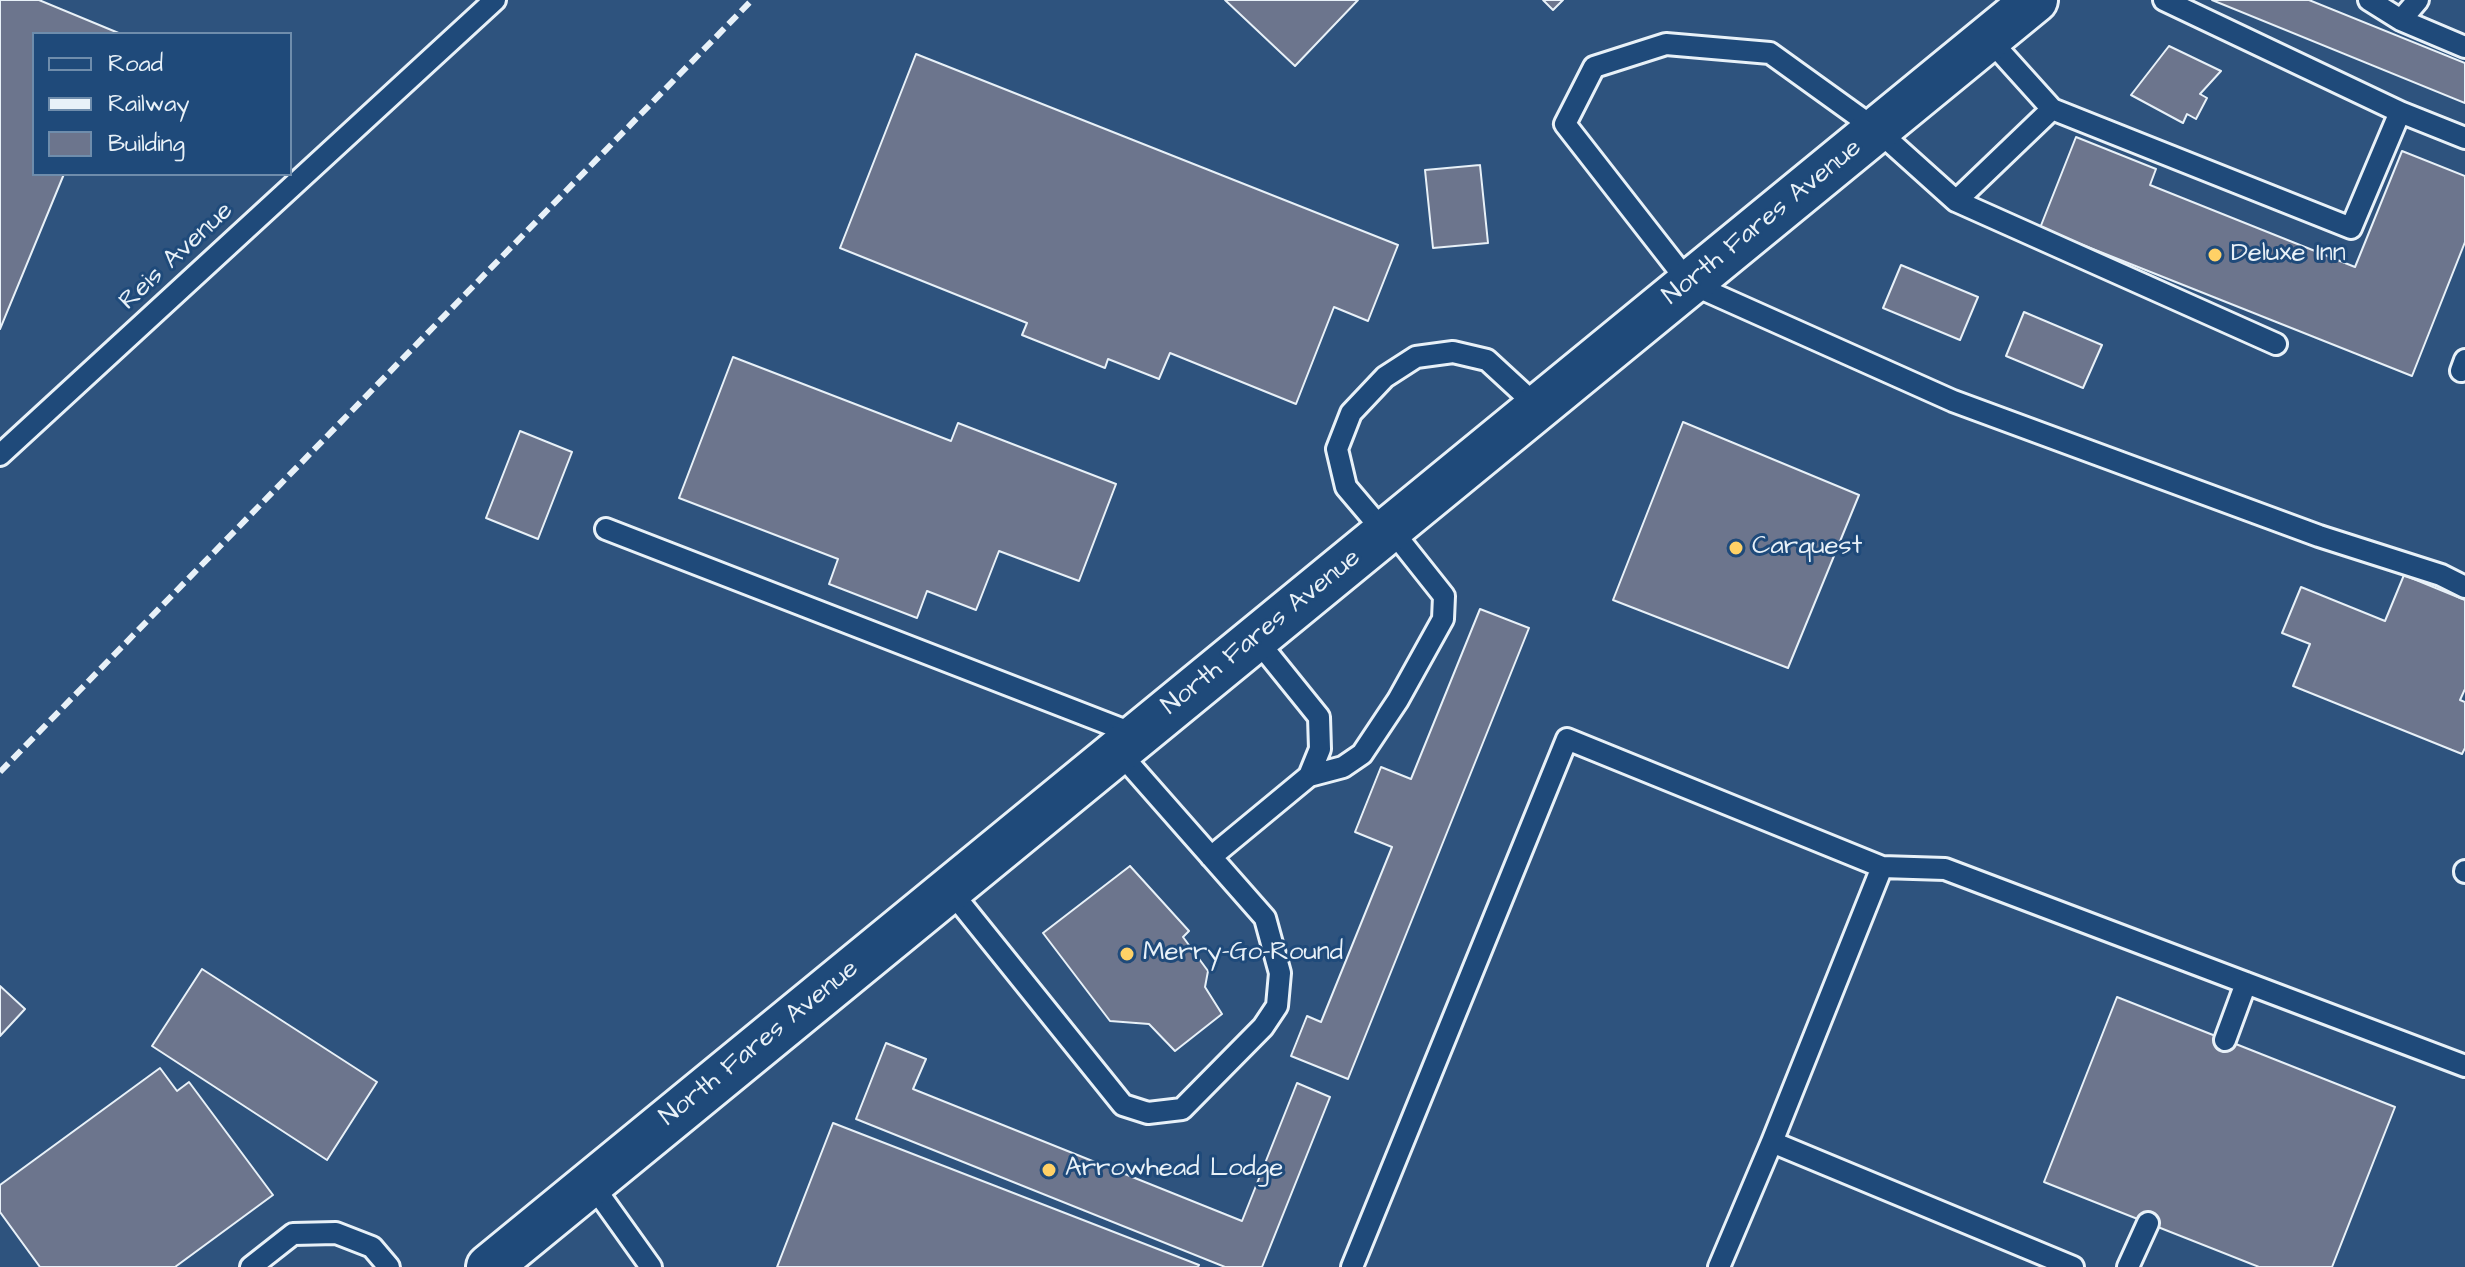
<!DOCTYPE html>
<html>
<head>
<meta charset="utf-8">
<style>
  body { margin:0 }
  #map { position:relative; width:2465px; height:1267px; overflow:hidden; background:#2e537e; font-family:"Architects Daughter",sans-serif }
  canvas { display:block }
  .legend { position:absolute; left:32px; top:32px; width:260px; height:144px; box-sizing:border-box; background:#1f4a7a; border:2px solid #6f8dac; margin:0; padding:10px 14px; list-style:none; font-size:24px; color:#e8f1f8 }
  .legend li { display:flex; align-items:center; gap:16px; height:40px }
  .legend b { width:40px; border:2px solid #6f8dac }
</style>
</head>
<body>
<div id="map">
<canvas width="2465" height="1267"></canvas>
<ul class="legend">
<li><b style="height:10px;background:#1f4a7a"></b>Road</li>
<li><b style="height:10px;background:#e8f1f8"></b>Railway</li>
<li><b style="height:22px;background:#6c758d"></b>Building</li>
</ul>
</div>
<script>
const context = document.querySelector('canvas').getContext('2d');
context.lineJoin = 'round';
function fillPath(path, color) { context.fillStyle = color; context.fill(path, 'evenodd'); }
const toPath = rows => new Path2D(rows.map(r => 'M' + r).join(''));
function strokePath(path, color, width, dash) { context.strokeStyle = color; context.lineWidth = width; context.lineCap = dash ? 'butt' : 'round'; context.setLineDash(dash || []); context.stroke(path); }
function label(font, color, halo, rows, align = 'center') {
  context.font = font + ' "Architects Daughter",sans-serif'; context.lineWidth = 6; context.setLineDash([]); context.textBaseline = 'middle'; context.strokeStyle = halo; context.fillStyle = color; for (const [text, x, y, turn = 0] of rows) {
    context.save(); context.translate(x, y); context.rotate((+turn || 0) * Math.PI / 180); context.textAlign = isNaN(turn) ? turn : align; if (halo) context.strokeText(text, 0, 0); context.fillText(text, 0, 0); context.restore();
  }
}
const building = toPath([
  [0,0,39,0,121,34,34,34,34,174,64,174,0,329,0,0],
  [1225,0,1358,0,1295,66,1225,0],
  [1543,0,1563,0,1553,10,1543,0],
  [2212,0,2309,0,2465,63,2465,103,2212,0],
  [2169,46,2221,71,2200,94,2207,98,2196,119,2187,114,2183,123,2131,95,2169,46],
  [916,54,1398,245,1368,321,1334,307,1296,404,1170,353,1159,379,1108,359,1105,368,1022,335,1027,323,840,248,916,54],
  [2076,137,2156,169,2150,185,2355,267,2402,151,2465,176,2465,242,2412,376,2040,228,2076,137],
  [1480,165,1488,243,1433,248,1425,170,1480,165],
  [1901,265,1978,297,1960,340,1883,308,1901,265],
  [2024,312,2102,345,2083,388,2006,356,2024,312],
  [733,357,951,441,958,423,1116,484,1079,581,999,551,976,610,927,591,917,618,829,584,838,559,679,498,733,357],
  [1683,422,1859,495,1788,668,1613,600,1683,422],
  [520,431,572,452,538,539,486,518,520,431],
  [2404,575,2465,600,2465,689,2460,700,2465,702,2465,748,2462,754,2293,686,2310,644,2282,633,2301,587,2385,621,2404,575],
  [1480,609,1529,628,1348,1079,1291,1056,1307,1016,1321,1022,1392,847,1355,832,1381,767,1411,779,1480,609],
  [1130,866,1189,931,1183,937,1208,971,1205,987,1222,1014,1175,1051,1149,1024,1110,1021,1043,933,1130,866],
  [202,969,377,1082,327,1160,152,1046,202,969],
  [0,986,25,1009,0,1036,0,986],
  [2117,997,2395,1107,2332,1267,2259,1267,2044,1182,2117,997],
  [886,1043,926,1059,913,1089,1242,1221,1297,1083,1330,1097,1262,1267,1225,1267,856,1119,886,1043],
  [160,1068,177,1091,189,1082,273,1195,175,1267,40,1267,0,1212,0,1185,160,1068],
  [833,1123,1199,1265,1198,1267,777,1267,833,1123]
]);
fillPath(building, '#6c758d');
strokePath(building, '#e8f1f8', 2);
const service = toPath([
  [2369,0,2401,20,2465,47],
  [2401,20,2418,0],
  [1988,38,2052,109,2351,228,2400,112,2164,0],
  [2400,112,2465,138],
  [1956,201,2052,109],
  [2276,344,1956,201,1877,130,1770,53,1666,44,1594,67,1565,124,1689,283,1953,401,2319,536,2441,575,2465,587],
  [2461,371,2465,360],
  [0,455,495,0],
  [606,529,1137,735],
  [1385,533,1346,487,1337,449,1351,413,1385,377,1416,357,1453,352,1487,360,1538,407],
  [1309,776,1343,767,1362,754,1398,700,1443,619,1444,596,1390,528],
  [1211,857,1309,776,1320,749,1319,717,1256,639],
  [1882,867,1772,1142,2073,1267],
  [2465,871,2465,872],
  [949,889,1123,1105,1148,1113,1182,1109,1263,1027,1277,1006,1280,973,1265,918,1118,751],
  [2225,1040,2246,983],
  [591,1183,651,1267],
  [251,1267,293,1234,336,1233,372,1247,389,1267],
  [1352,1267,1567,739,1882,867,1945,869,2465,1066],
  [1719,1267,1772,1142],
  [2128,1267,2148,1223]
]);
const tertiary = toPath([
  [489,1267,2035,0]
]);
strokePath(service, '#e8f1f8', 26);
strokePath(tertiary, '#e8f1f8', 50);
strokePath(service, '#1f4a7a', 20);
strokePath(tertiary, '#1f4a7a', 44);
strokePath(toPath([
  [0,772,752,0]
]), '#e8f1f8', 6, [12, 6]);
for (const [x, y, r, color] of [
  [2215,255,8,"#ffd166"],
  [1736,548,8,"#ffd166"],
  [1127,954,8,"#ffd166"],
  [1049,1170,8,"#ffd166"]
]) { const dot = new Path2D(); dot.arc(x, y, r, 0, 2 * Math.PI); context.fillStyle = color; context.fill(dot); strokePath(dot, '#1f4a7a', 3); }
label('26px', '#e8f1f8', '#1f4a7a', [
  ["North Fares Avenue",1763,223,-39],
  ["Reis Avenue",177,257,-43],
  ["North Fares Avenue",1262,633,-39],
  ["North Fares Avenue",760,1044,-39]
]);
label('26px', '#e8f1f8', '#1f4a7a', [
  ["Deluxe Inn",2231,255],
  ["Carquest",1752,548],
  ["Merry-Go-Round",1143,954],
  ["Arrowhead Lodge",1065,1170]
], 'left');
</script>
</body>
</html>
